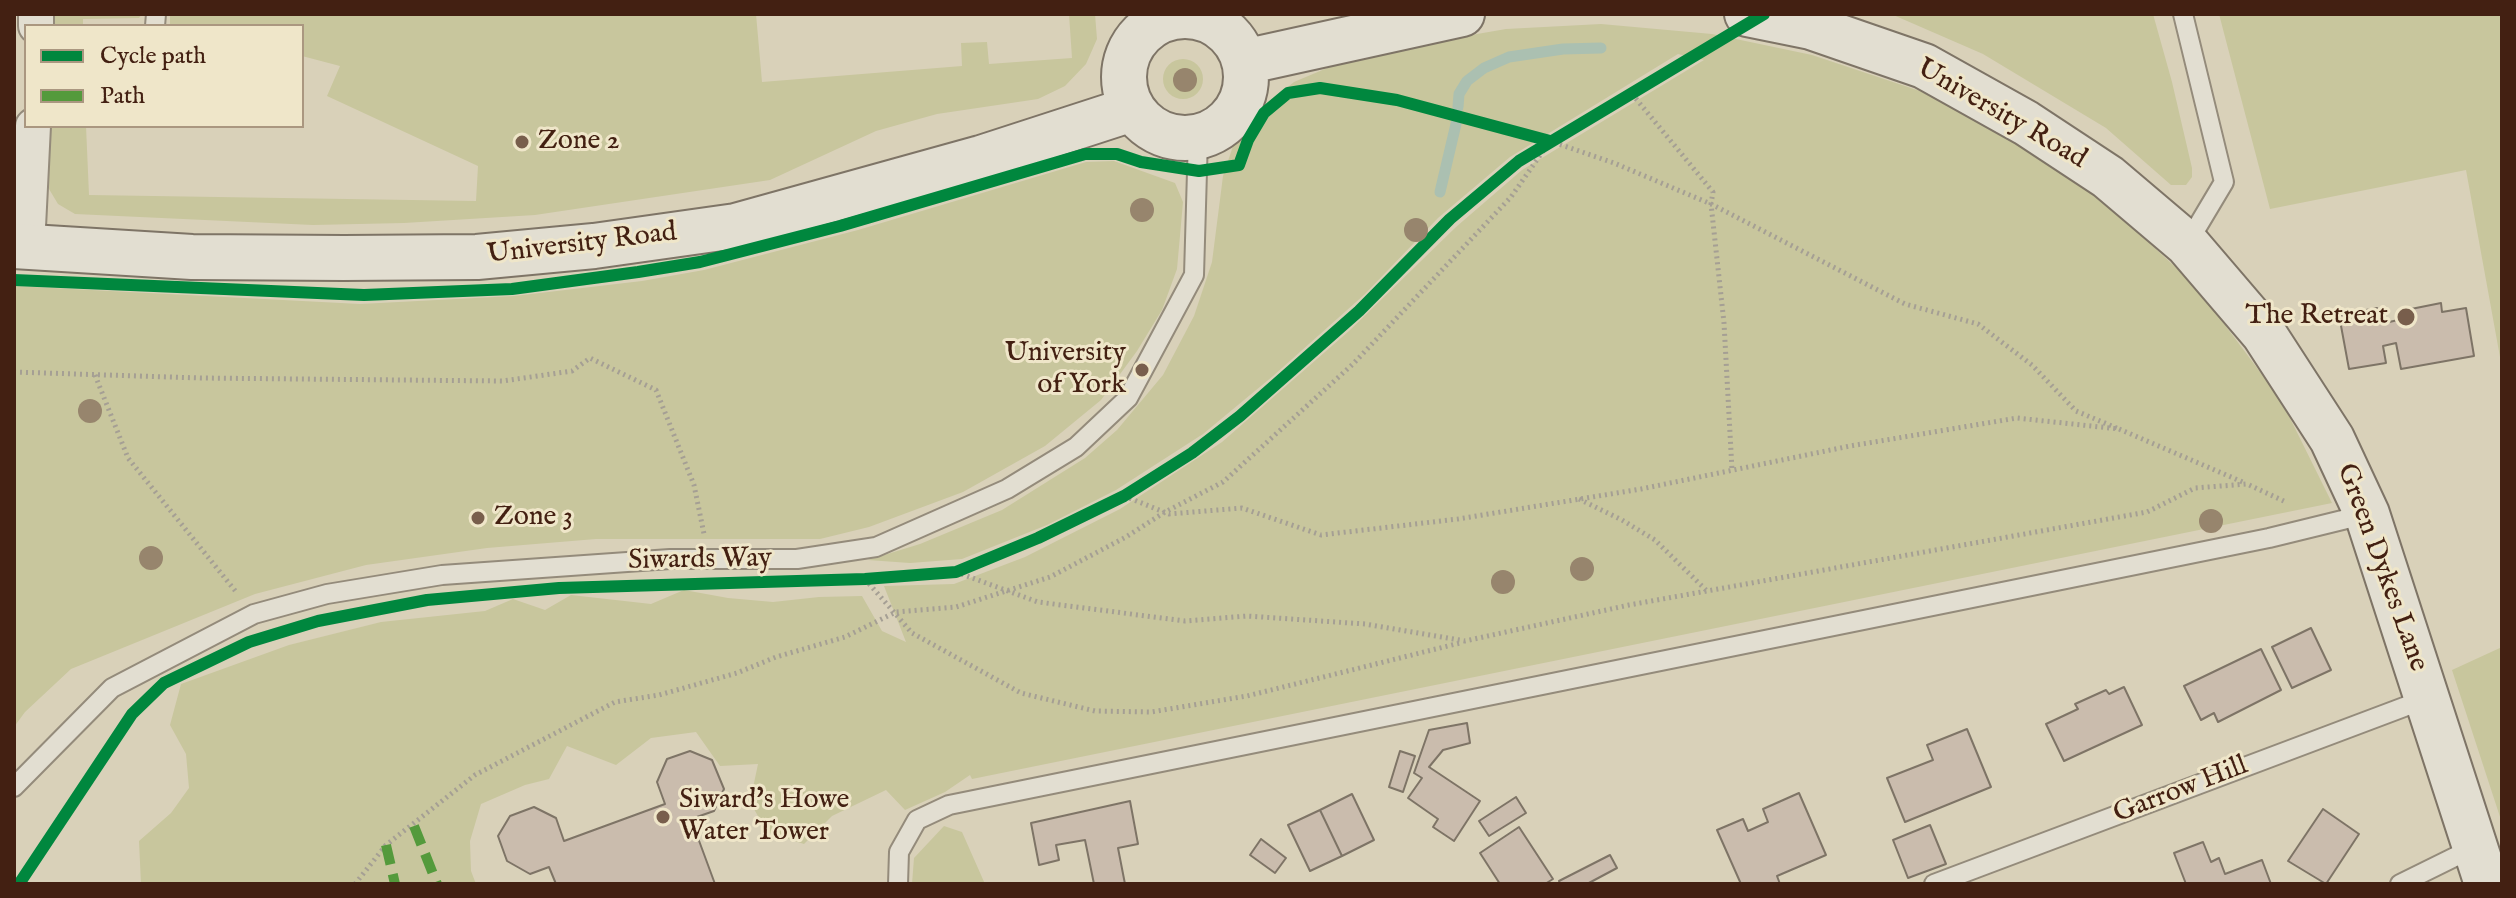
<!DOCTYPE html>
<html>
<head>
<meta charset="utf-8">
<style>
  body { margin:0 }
  #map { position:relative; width:2516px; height:898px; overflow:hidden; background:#d9d1b9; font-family:"IM FELL English",serif }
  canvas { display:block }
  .frame { position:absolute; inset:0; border:16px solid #432012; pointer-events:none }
  .legend { position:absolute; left:24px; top:24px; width:280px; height:104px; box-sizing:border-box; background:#efe6c9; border:2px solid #aa9780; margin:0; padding:10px 14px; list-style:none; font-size:24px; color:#432012 }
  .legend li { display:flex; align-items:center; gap:16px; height:40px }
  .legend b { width:40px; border:2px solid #aa9780 }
</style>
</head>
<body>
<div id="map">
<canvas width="2516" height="898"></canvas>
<div class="frame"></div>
<ul class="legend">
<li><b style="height:10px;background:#00873e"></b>Cycle path</li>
<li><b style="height:10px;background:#549a3c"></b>Path</li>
</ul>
</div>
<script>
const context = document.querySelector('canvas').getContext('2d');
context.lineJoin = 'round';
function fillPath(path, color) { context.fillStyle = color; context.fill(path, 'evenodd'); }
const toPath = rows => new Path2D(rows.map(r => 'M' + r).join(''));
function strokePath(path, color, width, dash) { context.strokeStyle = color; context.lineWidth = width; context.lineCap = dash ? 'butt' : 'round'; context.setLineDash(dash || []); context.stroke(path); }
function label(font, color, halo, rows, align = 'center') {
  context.font = font + ' "IM FELL English",serif'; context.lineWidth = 6; context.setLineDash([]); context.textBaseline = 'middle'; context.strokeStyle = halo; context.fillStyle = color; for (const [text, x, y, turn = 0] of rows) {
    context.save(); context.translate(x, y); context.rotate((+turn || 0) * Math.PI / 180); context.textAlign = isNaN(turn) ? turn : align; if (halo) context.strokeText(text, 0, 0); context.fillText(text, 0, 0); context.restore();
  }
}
fillPath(toPath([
  [54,14,142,14,139,18,83,19,83,26,52,26],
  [170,14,756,14,762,82,962,66,961,43,987,42,989,64,1072,58,1069,14,1095,14,1097,39,1086,64,1065,86,1038,99,937,114,876,131,770,180,535,215,404,223,313,225,75,214,58,204,49,189,49,126,86,126,89,195,476,201,478,166,327,96,340,66,302,56,302,26,170,26],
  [1891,14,2153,14,2172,82,2192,168,2192,177,2186,185,2171,185,2106,128,1983,54],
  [2219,14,2502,14,2502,368,2466,170,2270,209],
  [1601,24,1712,34,1812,55,1920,91,2010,137,2099,197,2195,285,2281,400,2332,503,972,779,970,775,945,792,905,810,886,790,832,816,804,844,767,832,750,802,758,764,720,766,696,732,651,738,616,765,567,746,549,779,525,785,481,804,470,841,471,871,476,884,141,884,139,841,171,813,189,788,186,754,170,725,181,684,289,645,381,622,485,611,513,599,545,610,571,595,651,604,684,590,728,598,773,602,819,597,862,596,882,631,906,642,884,586,954,584,1025,557,1120,509,1222,442,1349,331,1456,227,1522,170,1704,60,1678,54,1510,157,1438,218,1365,294,1273,376,1203,434,1116,490,1047,525,962,559,910,563,868,560,920,544,1002,510,1085,458,1117,430,1163,375,1194,316,1212,262,1223,176,1233,146,1255,114,1294,82,1339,63,1431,42,1506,29],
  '1163 79a20 20 0 1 1 40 0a20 20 0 1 1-40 0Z',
  [1114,161,1175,183,1183,202,1177,269,1162,310,1137,351,1101,400,1045,446,963,492,869,527,820,539,596,539,487,548,366,565,255,594,71,669,25,712,14,727,14,286,360,304,514,296,642,281,704,270,858,230,1086,162],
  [2502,647,2502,823,2452,670],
  [944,826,962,832,985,884,912,884,914,858]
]), '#c8c69d');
strokePath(toPath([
  [1458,107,1459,94,1467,81,1484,68,1509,57,1563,49,1601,48],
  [1440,192,1456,124]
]), '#abc0b1', 11);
const building = toPath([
  [2441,303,2442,312,2466,308,2474,356,2401,369,2396,343,2383,346,2386,363,2349,369,2339,315,2377,308,2380,324,2412,317,2411,309,2441,303],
  [2311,628,2331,670,2292,688,2272,647,2311,628],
  [2261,649,2281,690,2218,722,2214,713,2201,720,2184,686,2261,649],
  [2124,687,2142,725,2064,761,2046,724,2078,709,2075,704,2106,690,2109,694,2124,687],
  [1467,723,1470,743,1443,750,1429,767,1480,801,1454,841,1433,827,1438,819,1408,798,1422,778,1414,773,1429,730,1467,723],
  [1967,729,1991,787,1905,822,1887,778,1933,760,1927,745,1967,729],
  [690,751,712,760,724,789,714,811,691,819,715,884,556,884,549,867,530,874,507,861,498,836,510,816,534,807,556,818,564,841,665,804,657,782,667,759,690,751],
  [1400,751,1415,756,1403,792,1389,787,1400,751],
  [1799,793,1826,855,1777,876,1780,884,1741,884,1717,830,1743,819,1748,831,1768,822,1763,809,1799,793],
  [1352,794,1374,840,1342,856,1320,810,1352,794],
  [1516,797,1526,813,1489,836,1479,821,1516,797],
  [1130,801,1138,844,1118,848,1125,884,1094,884,1085,840,1056,845,1059,860,1039,865,1031,823,1130,801],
  [2323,809,2359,834,2326,884,2288,861,2323,809],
  [1320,810,1342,856,1310,871,1288,825,1320,810],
  [1930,825,1946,864,1908,878,1893,840,1930,825],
  [1519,827,1553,879,1545,884,1500,884,1480,853,1519,827],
  [1261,839,1286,858,1275,873,1250,855,1261,839],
  [2203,842,2211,862,2219,858,2225,874,2262,860,2271,884,2186,884,2174,853,2203,842],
  [1610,855,1617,868,1587,884,1560,884,1559,881,1610,855]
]);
fillPath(building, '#cabcad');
strokePath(building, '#7e7466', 2);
const lane = toPath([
  [2183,14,2224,182,2187,244],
  [155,26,156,14],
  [14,787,112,688,254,614,327,594,442,575,670,559,797,559,876,547,1007,489,1076,447,1128,398,1194,275,1198,137],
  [898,884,899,852,917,820,949,805,2269,538,2367,514],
  [1934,884,2428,698],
  [2400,884,2475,847]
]);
const street = toPath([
  [1156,14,1162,21],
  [36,26,36,14],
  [27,247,33,126]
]);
const secondary = toPath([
  [1747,14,1811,27,1924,66,2026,123,2108,177,2187,244,2264,334,2332,439,2367,514,2487,884],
  '1124 77a61 61 0 1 1 122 0a61 61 0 1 1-122 0Z',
  [1244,62,1462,14],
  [14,246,192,257,344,258,477,257,594,246,736,226,981,158,1132,109]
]);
strokePath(lane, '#948b7b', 22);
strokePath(street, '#948b7b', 38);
strokePath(secondary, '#7e7466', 48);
strokePath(toPath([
  [1632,94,1713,192,1711,204,1724,323,1732,470],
  [14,372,200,378,503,381,572,371,590,358,656,390,694,485,704,534],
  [95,375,128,458,237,593],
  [1124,496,1169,514,1242,508,1321,535,1458,519,1641,489,1850,446,2017,418,2119,429,2245,483],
  [1579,499,1622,520,1655,540,1706,590],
  [956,572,1038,602,1185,621,1247,616,1365,624,1465,641,1629,605,2147,512,2195,488,2247,484,2286,502],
  [865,579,912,633,1021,693,1095,711,1151,712,1247,696,1460,643],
  [355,884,386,845,475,775,615,702,659,695,737,673,776,657,845,637,896,612,956,607,1050,577,1126,537,1165,512,1223,482,1353,364,1511,197,1550,141,1614,163,1711,204,1905,304,1978,324,2032,365,2076,411,2119,429]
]), '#a59f94', 5, [2, 4]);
strokePath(lane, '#e2ded1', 18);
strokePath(street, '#e2ded1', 34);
strokePath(secondary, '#e2ded1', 44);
strokePath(toPath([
  [414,826,437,884],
  [386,845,395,884]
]), '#549a3c', 10, [20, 10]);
strokePath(toPath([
  [14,280,364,295,512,289,638,272,700,262,840,226,1085,154,1117,154,1141,162,1199,171,1239,165,1248,140,1264,113,1288,93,1320,88,1397,100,1550,141],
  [19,884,132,714,164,683,249,642,318,621,427,600,559,588,865,579,956,572,1038,538,1124,496,1192,453,1240,416,1359,311,1450,219,1519,161,1764,14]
]), '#00873e', 12);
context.fillStyle = '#97856d';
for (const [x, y] of [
  [1185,80],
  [1142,210],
  [1416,230],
  [90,411],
  [2211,521],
  [151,558],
  [1582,569],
  [1503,582]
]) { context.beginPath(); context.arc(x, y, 12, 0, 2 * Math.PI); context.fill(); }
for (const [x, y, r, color] of [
  [522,142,8,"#785e4c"],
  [2406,317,10,"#785e4c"],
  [1142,370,8,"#785e4c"],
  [478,518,8,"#785e4c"],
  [663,817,8,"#785e4c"]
]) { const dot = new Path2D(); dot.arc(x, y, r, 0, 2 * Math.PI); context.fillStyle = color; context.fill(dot); strokePath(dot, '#efe6c9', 3); }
label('28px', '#432012', '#efe6c9', [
  ["University Road",2001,115,30],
  ["University Road",582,245,-7],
  ["Siwards Way",700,561,-1],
  ["Green Dykes Lane",2381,568,70],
  ["Garrow Hill",2181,791,-21]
]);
label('28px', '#432012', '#efe6c9', [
  ["Zone 2",538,142],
  ["The Retreat",2388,317,"right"],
  ["University",1126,354,"right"],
  ["of York",1126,386,"right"],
  ["Zone 3",494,518],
  ["Siward's Howe",679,801],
  ["Water Tower",679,833]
], 'left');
</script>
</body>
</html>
